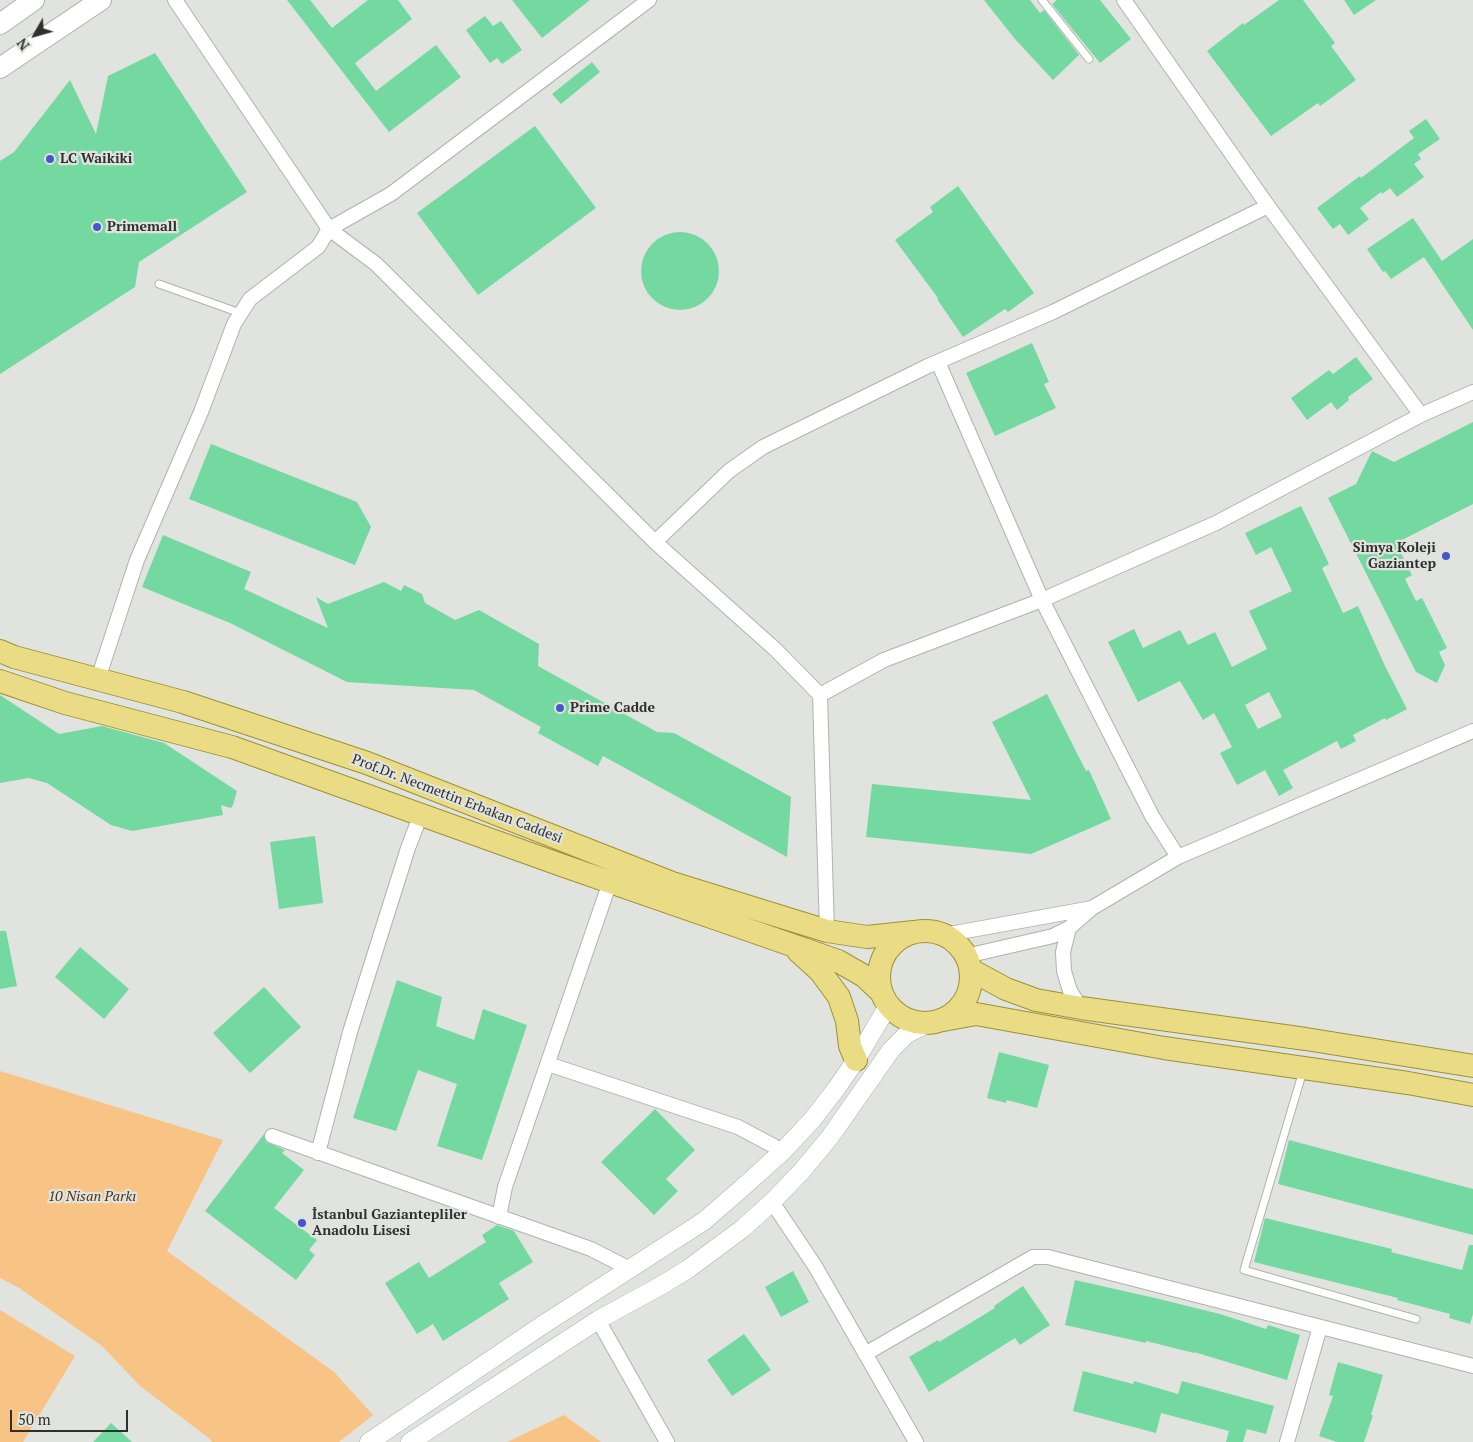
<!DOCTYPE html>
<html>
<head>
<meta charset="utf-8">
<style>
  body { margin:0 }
  #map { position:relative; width:1473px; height:1442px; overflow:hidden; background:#e0e3de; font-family:"PT Serif",serif }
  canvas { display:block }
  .north { position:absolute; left:10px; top:10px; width:50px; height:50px; -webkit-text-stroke:4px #e0e3de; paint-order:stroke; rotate:232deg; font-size:14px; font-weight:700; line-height:20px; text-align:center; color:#2f302e }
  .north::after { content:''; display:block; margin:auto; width:18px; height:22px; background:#2f302e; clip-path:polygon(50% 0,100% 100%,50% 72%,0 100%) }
  .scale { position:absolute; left:10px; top:1410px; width:118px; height:22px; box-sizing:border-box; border:2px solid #2f302e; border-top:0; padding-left:6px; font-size:15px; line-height:18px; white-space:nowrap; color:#2f302e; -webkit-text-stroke:4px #e0e3de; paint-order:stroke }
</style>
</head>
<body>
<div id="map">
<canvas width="1473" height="1442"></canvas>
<div class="north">N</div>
<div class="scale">50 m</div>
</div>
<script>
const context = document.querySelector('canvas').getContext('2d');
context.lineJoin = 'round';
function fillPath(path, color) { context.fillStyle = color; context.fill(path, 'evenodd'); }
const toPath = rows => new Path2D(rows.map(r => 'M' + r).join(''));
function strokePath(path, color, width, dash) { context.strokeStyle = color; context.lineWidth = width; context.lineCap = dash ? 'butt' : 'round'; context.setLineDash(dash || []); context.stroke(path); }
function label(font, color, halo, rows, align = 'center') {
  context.font = font + ' "PT Serif",serif'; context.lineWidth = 4.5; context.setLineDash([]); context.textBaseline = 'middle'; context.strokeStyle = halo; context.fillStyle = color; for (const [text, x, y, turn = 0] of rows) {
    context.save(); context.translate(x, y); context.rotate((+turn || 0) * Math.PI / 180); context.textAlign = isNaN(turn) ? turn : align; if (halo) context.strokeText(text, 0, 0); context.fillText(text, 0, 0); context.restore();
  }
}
fillPath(toPath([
  [0,1071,223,1140,167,1251,334,1372,373,1415,339,1442,212,1442,210,1439,140,1386,102,1346,19,1288,0,1278],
  [0,1310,75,1356,23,1442,0,1442],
  [564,1415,601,1442,507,1442]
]), '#f8c485');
fillPath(toPath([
  [287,0,310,0,332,28,368,0,398,0,412,19,355,63,376,91,436,45,461,77,389,132],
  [512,0,590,0,542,38],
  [984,0,1030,0,1040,13,1044,10,1079,55,1053,80,1015,39],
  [1057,0,1100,0,1131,39,1100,63,1052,4],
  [1279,0,1303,0,1335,43,1331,46,1356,80,1320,106,1318,103,1271,136,1207,51,1243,23,1244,25],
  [1344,0,1376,0,1354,15],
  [485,16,493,26,501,21,522,50,502,64,497,58,490,63,466,30],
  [155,53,247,192,139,262,135,287,0,374,0,161,14,152,70,80,96,134,108,76],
  [592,62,600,72,561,104,552,94],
  [1426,119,1440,139,1418,154,1421,159,1414,164,1424,177,1397,197,1390,188,1382,194,1381,192,1360,208,1369,219,1348,235,1340,224,1333,229,1317,208,1360,176,1361,178,1414,138,1409,131],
  [535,126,596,208,478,295,417,213],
  [958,186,1034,293,1008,312,1005,309,963,337,937,299,938,298,895,240,933,212,930,207],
  [1413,218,1442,261,1473,239,1473,330,1424,257,1391,279,1385,271,1383,272,1367,249],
  '641 271a39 39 0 1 1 78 0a39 39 0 1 1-78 0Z',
  [1032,343,1049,382,1044,384,1056,408,995,436,966,373],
  [1356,357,1373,379,1348,397,1349,400,1337,410,1331,402,1307,420,1291,398,1329,370,1333,374],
  [1473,422,1473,504,1396,543,1412,575,1405,579,1416,601,1422,598,1447,648,1439,652,1445,665,1437,683,1416,672,1328,498,1356,484,1372,451,1394,462],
  [211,444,357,502,371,527,355,565,189,499],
  [1301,506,1329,564,1322,568,1343,613,1358,606,1385,666,1407,709,1386,720,1385,718,1353,735,1356,741,1341,749,1337,741,1283,770,1293,788,1279,796,1265,770,1237,785,1220,753,1232,747,1214,713,1203,720,1180,681,1138,702,1108,642,1134,629,1143,648,1180,630,1188,645,1215,632,1232,667,1267,649,1249,611,1292,591,1271,547,1256,555,1245,533],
  [1269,692,1282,717,1258,729,1245,705],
  [163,535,251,572,244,589,328,628,316,597,328,604,384,582,401,591,404,585,422,594,425,603,455,620,479,610,539,644,538,666,657,732,674,733,791,797,787,857,603,756,598,766,538,733,541,727,474,690,347,682,230,623,142,587],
  [1047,694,1086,771,1089,770,1111,819,1031,854,866,837,872,784,1031,800,992,722],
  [0,695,59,734,102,726,164,743,237,791,233,805,231,808,221,805,223,815,132,831,111,825,47,783,29,778,0,783],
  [315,836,323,903,279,909,270,842],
  [0,931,6,931,17,986,0,989],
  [80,947,129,989,104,1019,55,977],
  [397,980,442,997,436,1026,474,1040,483,1009,527,1025,482,1160,437,1146,457,1084,418,1070,396,1131,353,1118],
  [264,987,301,1027,250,1073,213,1033],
  [999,1052,1049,1065,1037,1108,1007,1100,1006,1103,987,1098],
  [655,1109,695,1150,666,1179,678,1191,654,1215,601,1162],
  [264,1134,266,1142,285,1150,282,1153,304,1170,274,1208,317,1240,309,1250,315,1255,296,1280,205,1211],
  [1289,1140,1473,1189,1473,1235,1278,1184],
  [1265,1218,1392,1249,1391,1252,1462,1270,1469,1245,1473,1245,1473,1314,1470,1324,1449,1318,1450,1314,1397,1300,1398,1298,1254,1262],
  [497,1225,514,1231,533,1262,499,1283,509,1299,443,1341,433,1324,417,1334,385,1283,419,1262,429,1278,486,1242,482,1235],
  [793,1271,809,1302,781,1317,765,1287],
  [1075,1280,1155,1298,1220,1314,1266,1329,1268,1325,1300,1335,1287,1380,1194,1352,1194,1353,1146,1341,1146,1343,1065,1325],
  [1023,1286,1050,1325,1020,1345,1015,1338,929,1392,909,1357,938,1340,939,1342,995,1308,994,1306],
  [744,1334,771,1370,732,1396,707,1360],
  [1338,1362,1383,1375,1371,1415,1373,1415,1364,1442,1337,1442,1319,1436,1333,1396,1329,1395],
  [1083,1371,1133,1384,1134,1381,1178,1394,1182,1381,1274,1406,1266,1434,1247,1429,1243,1442,1226,1442,1229,1431,1161,1413,1156,1433,1073,1411],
  [111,1423,132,1442,93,1442]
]), '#73d9a1');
const service = toPath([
  [1042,0,1089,59],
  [159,284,240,313],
  [1303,1071,1244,1270,1416,1319]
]);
const minor = toPath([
  [649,0,391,194,329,229,376,264,655,542,776,650,820,695,827,931],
  [1124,0,1268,206,1421,415],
  [938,362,1042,600,1152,816,1178,857],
  [655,542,729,471,763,447,928,366,1053,312,1268,206],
  [98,679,137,560,201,412,234,324,250,299,318,247,329,229,175,0],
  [820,695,884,660,1042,600,1216,523,1421,415,1473,392],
  [1069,928,1063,952,1064,971,1070,991,1081,1008],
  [944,935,1092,908],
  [966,956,1053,936,1069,928,1092,908,1178,857,1473,731],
  [548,1064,738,1127,783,1151],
  [272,1136,591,1249,630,1269],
  [318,1153,350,1032,408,848,421,814],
  [772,1202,815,1266,916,1442],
  [499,1217,505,1187,610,882],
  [598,1320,667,1442],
  [865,1354,1033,1257,1048,1257,1473,1366],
  [1287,1442,1320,1327]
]);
const tertiary = toPath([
  [369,1442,541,1326,704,1221,742,1188,783,1151,812,1120,836,1089,856,1060,888,1006],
  [410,1442,598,1320,662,1285,688,1269,742,1229,772,1202,801,1172,830,1137,891,1050,907,1034,929,1023]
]);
const secondary = toPath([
  [0,24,34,0],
  [0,68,101,0]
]);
const primary = toPath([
  [0,651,14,657,183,702,367,763,672,883,827,931,867,937,914,932],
  [0,681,65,703,232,747,564,866,838,961,864,976,881,992],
  '879 977a46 46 0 1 1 92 0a46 46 0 1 1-92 0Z',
  [798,951,820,971,839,997,847,1021,850,1046,856,1060],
  [971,970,1006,989,1036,1000,1081,1008,1306,1039,1473,1066],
  [943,1020,976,1014,1164,1048,1408,1083,1473,1095]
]);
strokePath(service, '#b0b2ad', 9);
strokePath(minor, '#b0b2ad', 16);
strokePath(tertiary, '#b0b2ad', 19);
strokePath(secondary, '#b0b2ad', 22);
strokePath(primary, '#9f9132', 24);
strokePath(service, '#fff', 7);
strokePath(minor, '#fff', 14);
strokePath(tertiary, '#fff', 18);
strokePath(secondary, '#fff', 20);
strokePath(primary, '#eadc85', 22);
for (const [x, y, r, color] of [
  [50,159,5,"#4956cb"],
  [97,227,5,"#4956cb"],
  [1446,556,5,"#4956cb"],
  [560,708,5,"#4956cb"],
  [302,1223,5,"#4956cb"]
]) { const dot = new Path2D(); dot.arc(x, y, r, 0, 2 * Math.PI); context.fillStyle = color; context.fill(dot); strokePath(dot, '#e0e3de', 2); }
label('bold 14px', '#2f302e', '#e0e3de', [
  ["LC Waikiki",60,159],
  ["Primemall",107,227],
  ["Simya Koleji",1436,548,"right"],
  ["Gaziantep",1436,564,"right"],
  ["Prime Cadde",570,708],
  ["İstanbul Gaziantepliler",312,1215],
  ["Anadolu Lisesi",312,1231]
], 'left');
label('14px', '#2f302e', '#e0e3de', [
  ["Prof.Dr. Necmettin Erbakan Caddesi",457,799,21]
]);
label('italic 14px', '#4e3310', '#e0e3de', [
  ["10 Nisan Parkı",92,1197]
]);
</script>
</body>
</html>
